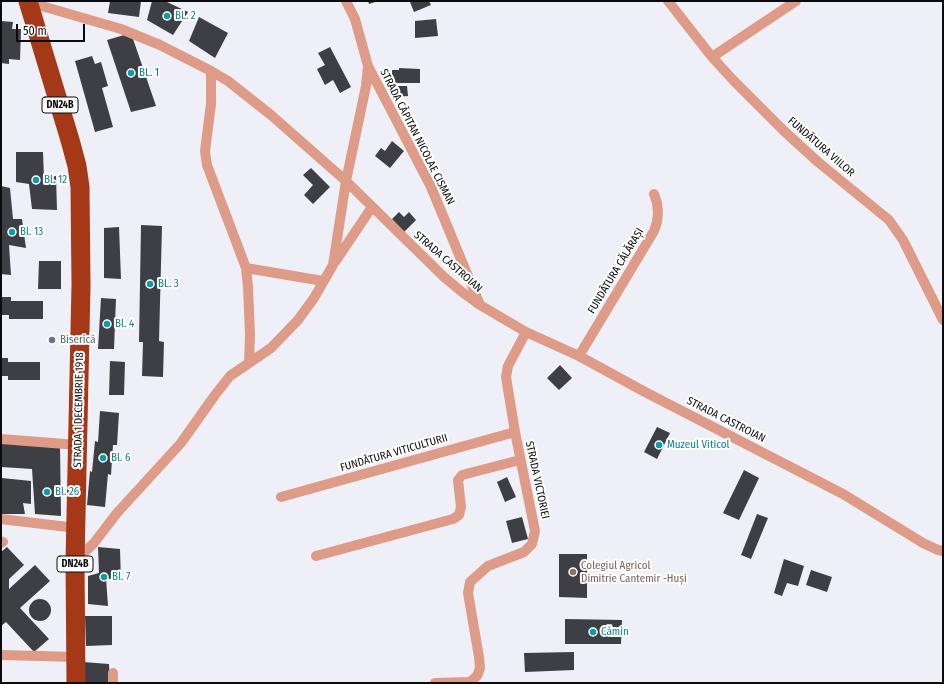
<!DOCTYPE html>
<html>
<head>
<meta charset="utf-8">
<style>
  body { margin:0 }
  #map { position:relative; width:944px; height:684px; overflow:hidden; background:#eff0f7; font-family:"Fira Sans Condensed",sans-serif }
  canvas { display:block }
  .frame { position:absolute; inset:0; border:2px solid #0b0b0d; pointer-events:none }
  .scale { position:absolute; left:16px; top:24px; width:69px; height:18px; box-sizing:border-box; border:2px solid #0b0b0d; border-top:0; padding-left:5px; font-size:12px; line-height:14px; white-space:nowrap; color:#0b0b0d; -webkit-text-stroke:3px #fff; paint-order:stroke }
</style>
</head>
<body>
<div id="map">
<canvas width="944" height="684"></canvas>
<div class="frame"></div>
<div class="scale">50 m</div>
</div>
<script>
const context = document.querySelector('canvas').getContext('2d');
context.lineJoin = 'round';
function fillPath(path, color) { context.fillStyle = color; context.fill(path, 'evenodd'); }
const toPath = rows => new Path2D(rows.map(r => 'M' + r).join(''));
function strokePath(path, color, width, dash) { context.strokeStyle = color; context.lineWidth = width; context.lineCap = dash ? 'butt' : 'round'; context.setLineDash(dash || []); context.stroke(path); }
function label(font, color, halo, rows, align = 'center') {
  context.font = font + ' "Fira Sans Condensed",sans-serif'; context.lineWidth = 4; context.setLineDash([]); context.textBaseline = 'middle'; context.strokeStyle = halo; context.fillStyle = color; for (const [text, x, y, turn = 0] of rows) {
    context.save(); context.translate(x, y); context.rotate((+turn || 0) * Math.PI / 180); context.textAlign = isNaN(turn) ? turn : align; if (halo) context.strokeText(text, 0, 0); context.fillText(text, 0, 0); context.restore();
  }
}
fillPath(toPath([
  [110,1,141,1,139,17,108,13],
  [152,1,165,1,188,12,173,35,147,20],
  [368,1,378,1,369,4],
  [412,1,429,1,431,5,414,12,410,2],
  [199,17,228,33,215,58,189,41],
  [436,19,438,36,415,38,415,21],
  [1,21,13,22,12,29,21,29,20,60,9,59,9,64,1,63],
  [131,33,156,106,131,112,107,40],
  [330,47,351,87,340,93,333,80,325,85,317,69,325,65,318,53],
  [92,56,95,64,101,62,108,86,102,88,113,127,95,132,75,61],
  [399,68,420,69,420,83,392,83,392,70,399,70],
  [392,86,407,86,408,96,392,97],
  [392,141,404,151,390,168,375,156,381,148,385,151],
  [16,152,43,152,44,178,56,176,57,210,32,209,29,184,16,182],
  [311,168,330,187,313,204,304,195,313,185,303,175],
  [1,186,10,188,13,219,22,219,26,248,9,245,11,275,1,274],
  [399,212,404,217,409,212,416,220,404,232,392,219],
  [141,225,162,226,159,341,164,342,163,377,142,376,143,342,139,342],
  [119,227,121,279,104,278,104,228],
  [39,261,61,261,61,289,38,289],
  [1,297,11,297,11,301,43,301,43,319,9,319,9,315,1,315],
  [101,298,116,299,114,349,98,349],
  [1,358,8,358,8,362,40,362,40,380,8,380,8,376,1,376],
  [110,361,125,362,124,395,109,395],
  [560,365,572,378,559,390,547,378],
  [100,411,119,413,117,445,113,445,111,475,108,474,105,507,87,505,90,471,92,472,95,441,98,442],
  [657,427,670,433,657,459,644,452],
  [1,443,60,446,61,516,35,514,32,469,1,467],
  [744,470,759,478,739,520,723,513],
  [507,477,516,497,505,502,497,482],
  [2,478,31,481,31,504,23,503,25,514,1,514],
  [757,514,768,518,751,559,741,555],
  [522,517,528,539,512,543,506,521],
  [7,547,24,565,9,579,9,589,35,565,50,581,20,608,49,639,34,652,6,622,1,626,1,590,2,591,1,552],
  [98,547,120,549,121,581,106,578,108,606,88,604,88,576,99,573],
  [559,554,587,554,587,598,559,597],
  [784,559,804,566,798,586,787,583,782,596,774,593],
  [811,570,832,577,827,592,806,585],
  '29 610a11 11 0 1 1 22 0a11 11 0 1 1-22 0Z',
  [85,616,112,616,112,645,86,646],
  [565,619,622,620,621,644,565,644],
  [574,652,574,670,525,672,524,653],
  [83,662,109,664,110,683,83,683]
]), '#3e3f44');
strokePath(toPath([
  [346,1,355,19,368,66,431,187,480,305],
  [668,1,712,57,733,80,784,131,818,162,889,220,903,240,943,320],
  [28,2,121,29,160,45,211,71,228,81,271,115,346,181,444,277,462,292,480,305,526,332,579,356,645,392,843,494,923,543,938,550,943,551],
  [712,57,796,1],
  [211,71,211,104,205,151,207,165,246,268,248,287,250,335,249,363],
  [335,262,372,207],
  [246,268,323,281],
  [579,356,654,231,657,222,658,213,657,203,654,194],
  [1,439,78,445],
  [281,497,515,432],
  [1,519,76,528],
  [1,543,3,542],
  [316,556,453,519,459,515,461,507,458,480,462,475,520,460],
  [75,561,94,543,117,513,181,443,215,395,230,376,271,348,298,320,314,298,333,265,346,181,366,86,368,66],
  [1,655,76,657],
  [113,673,113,683],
  [435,683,470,682,477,676,480,668,479,657,468,593,470,582,488,566,524,552,532,544,535,531,515,432,506,377,508,366,526,332]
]), '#dd9b88', 10);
strokePath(toPath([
  [28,1,70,140,77,166,80,187,81,285,75,561,76,683]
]), '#a53816', 19);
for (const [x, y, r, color] of [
  [167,16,4,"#0f9aa8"],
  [131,73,4,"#0f9aa8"],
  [36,180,4,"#0f9aa8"],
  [12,232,4,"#0f9aa8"],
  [150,284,4,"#0f9aa8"],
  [107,324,4,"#0f9aa8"],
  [52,340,4,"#6b7280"],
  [659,445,4,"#0f9aa8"],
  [103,458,4,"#0f9aa8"],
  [47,492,4,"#0f9aa8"],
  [573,572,4,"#8d6e63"],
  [104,577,4,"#0f9aa8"],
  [593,632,4,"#0f9aa8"]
]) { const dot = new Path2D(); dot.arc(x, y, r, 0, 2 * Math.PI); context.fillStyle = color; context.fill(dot); strokePath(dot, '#fff', 1.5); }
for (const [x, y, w] of [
  [60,105,36],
  [75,564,36]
]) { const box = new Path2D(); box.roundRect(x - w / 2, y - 8, w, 16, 3); context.fillStyle = '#fff'; context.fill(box); strokePath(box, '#0b0b0d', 1); }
label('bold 10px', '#0b0b0d', null, [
  ["DN24B",60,105],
  ["DN24B",75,564]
]);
label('11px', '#0d838f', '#fff', [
  ["BL. 2",175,16],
  ["BL. 1",139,73],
  ["Bl. 12",44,180],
  ["Bl. 13",20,232],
  ["BL. 3",158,284],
  ["Bl. 4",115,324],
  ["Muzeul Viticol",667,445],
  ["Bl. 6",111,458],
  ["Bl. 26",55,492],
  ["Bl. 7",112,577],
  ["Cămin",601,632]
], 'left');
label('11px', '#0b0b0d', '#fff', [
  ["STRADA CĂPITAN NICOLAE CISMAN",417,137,63],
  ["FUNDĂTURA VIILOR",821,147,41],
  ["STRADA CASTROIAN",448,262,41],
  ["FUNDĂTURA CĂLĂRAȘI",616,271,-59],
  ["STRADA 1 DECEMBRIE 1918",79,410,-89],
  ["STRADA CASTROIAN",726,420,27],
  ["FUNDĂTURA VITICULTURII",394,453,-16],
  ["STRADA VICTORIEI",537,480,78]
]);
label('11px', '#5b616d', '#fff', [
  ["Biserică",60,340]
], 'left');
label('11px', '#785e54', '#fff', [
  ["Colegiul Agricol",581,566],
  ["Dimitrie Cantemir -Huși",581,579]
], 'left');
</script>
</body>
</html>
